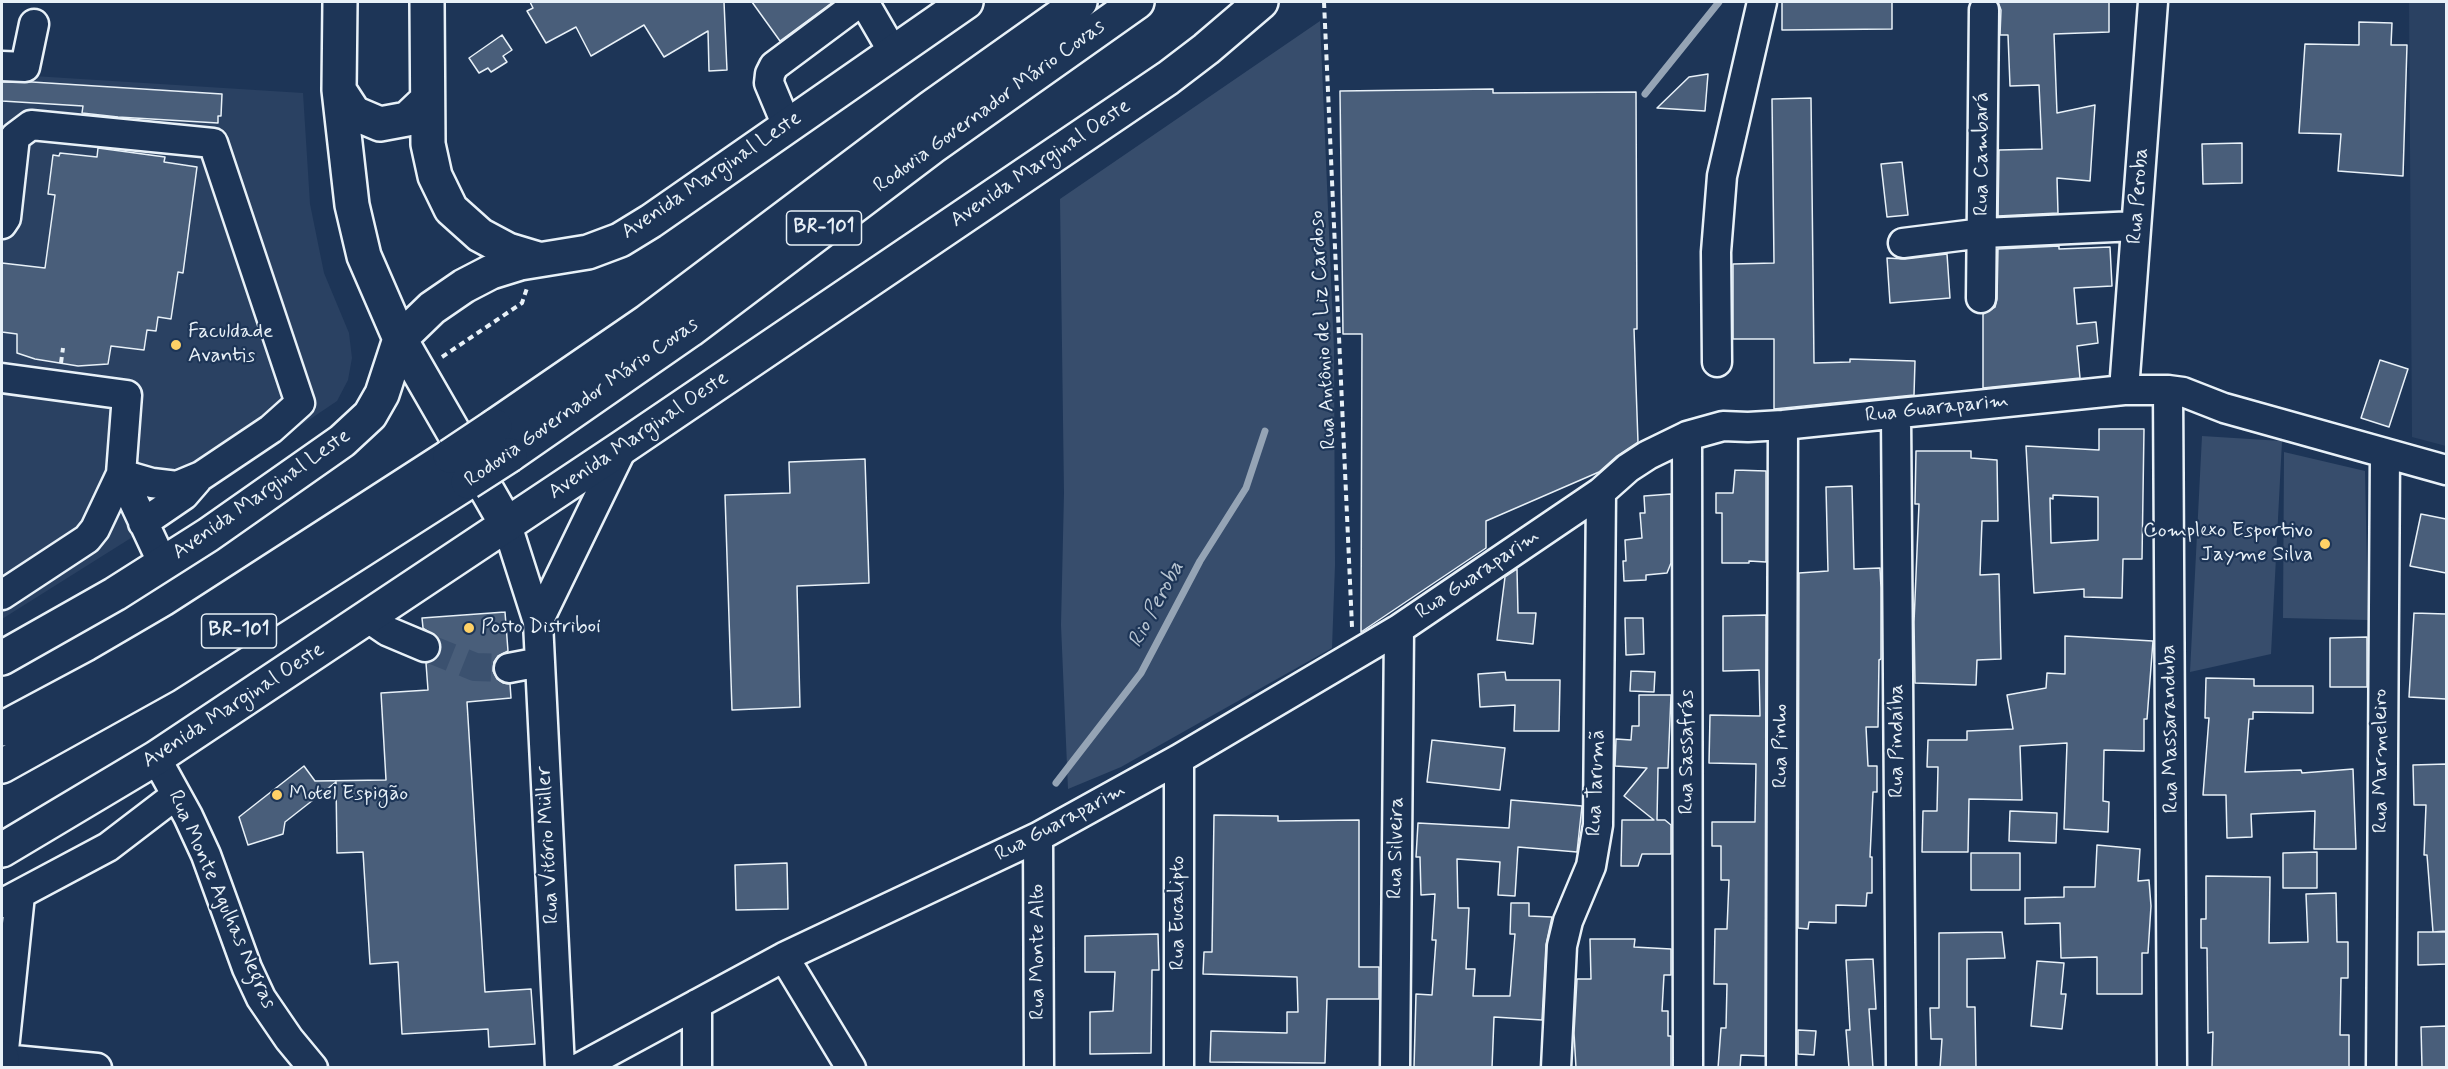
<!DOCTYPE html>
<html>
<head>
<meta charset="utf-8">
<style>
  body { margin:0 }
  #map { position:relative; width:2448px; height:1069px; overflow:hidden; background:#1d3557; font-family:Mynerve,sans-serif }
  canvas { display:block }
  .frame { position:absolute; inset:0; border:3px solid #e8f1f8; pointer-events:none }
</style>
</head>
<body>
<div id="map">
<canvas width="2448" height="1069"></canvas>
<div class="frame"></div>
</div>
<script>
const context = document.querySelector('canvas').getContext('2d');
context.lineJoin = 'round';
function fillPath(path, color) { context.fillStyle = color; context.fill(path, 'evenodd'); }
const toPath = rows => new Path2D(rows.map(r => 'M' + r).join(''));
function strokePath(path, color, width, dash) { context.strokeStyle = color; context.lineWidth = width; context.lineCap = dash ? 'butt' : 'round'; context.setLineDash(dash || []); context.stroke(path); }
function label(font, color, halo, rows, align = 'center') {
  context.font = font + ' Mynerve,sans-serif'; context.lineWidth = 4.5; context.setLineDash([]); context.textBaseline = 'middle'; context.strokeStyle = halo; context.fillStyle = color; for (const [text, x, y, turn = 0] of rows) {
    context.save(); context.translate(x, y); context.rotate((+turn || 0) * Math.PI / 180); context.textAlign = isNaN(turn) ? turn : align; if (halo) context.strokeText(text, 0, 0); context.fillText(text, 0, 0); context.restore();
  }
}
fillPath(toPath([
  [2409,2,2446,2,2446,446,2412,437],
  [2,74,303,93,310,204,324,273,349,333,352,358,348,380,337,401,174,511,2,619]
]), '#2a4162');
fillPath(toPath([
  [1320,21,1334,350,1335,565,1332,648,1121,767,1068,789,1061,625,1064,493,1060,199],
  [2202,436,2282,441,2271,654,2190,672],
  [2284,452,2365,471,2368,620,2283,618]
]), '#374d6c');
strokePath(toPath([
  [1645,94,1719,2],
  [1056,783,1141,673,1200,561,1246,488,1265,431]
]), '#95a4b5', 7);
const building = toPath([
  [530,2,724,2,727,70,709,71,708,31,664,57,644,25,591,56,576,27,546,43,527,11,533,8,530,2],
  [752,2,833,2,780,41,752,2],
  [1782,2,1892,2,1892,29,1782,30,1782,2],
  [1998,2,2109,2,2109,32,2054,34,2057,113,2095,105,2090,181,2057,178,2058,213,1998,216,1999,150,2042,149,2039,85,2010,86,2008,35,2000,35,2001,10,1998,2],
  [2359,22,2392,23,2391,45,2407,45,2403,176,2338,171,2341,134,2299,133,2305,44,2359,45,2359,22],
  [502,35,512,50,503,56,507,62,491,72,488,68,479,73,469,58,502,35],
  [1708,74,1705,111,1657,108,1689,77,1708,74],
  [2,82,32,82,222,94,221,116,218,116,218,123,118,117,82,113,83,106,2,101,2,82],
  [1493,89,1493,93,1636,92,1637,329,1634,329,1638,442,1617,456,1599,472,1486,521,1486,548,1361,632,1362,334,1343,334,1340,91,1493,89],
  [1811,98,1814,363,1850,362,1850,359,1915,361,1914,395,1774,409,1774,339,1733,339,1733,264,1774,263,1772,99,1811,98],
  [2242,143,2242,183,2203,184,2202,144,2242,143],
  [98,148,165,157,164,162,197,167,183,273,178,272,171,319,158,317,156,331,147,330,144,350,111,346,108,364,78,366,35,359,17,353,17,334,2,332,2,263,45,268,55,195,48,194,53,155,59,156,60,153,97,157,98,148],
  [1902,162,1908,215,1887,217,1881,164,1902,162],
  [2059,246,2059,249,2110,247,2112,286,2074,288,2077,324,2096,322,2098,343,2077,346,2080,378,1983,388,1983,314,1995,307,1997,299,1998,249,2059,246],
  [1947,254,1950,298,1890,303,1887,258,1905,259,1947,254],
  [2380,360,2408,369,2389,427,2361,418,2380,360],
  [2099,429,2144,429,2142,559,2123,559,2122,598,2084,597,2084,589,2034,593,2026,446,2099,450,2099,429],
  [2053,495,2098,497,2098,540,2051,543,2050,498,2053,499,2053,495],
  [1916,451,1971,451,1971,458,1997,460,1998,521,1982,521,1980,575,1999,574,2001,659,1977,660,1976,685,1915,683,1914,622,1919,504,1915,504,1916,451],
  [865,459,869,583,797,586,800,707,732,710,725,495,790,493,789,462,865,459],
  [1735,470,1766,471,1766,562,1749,561,1749,563,1722,563,1722,513,1716,513,1716,493,1733,493,1735,470],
  [1852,486,1854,569,1880,568,1881,588,1881,659,1879,660,1878,727,1866,727,1868,766,1877,766,1877,792,1873,792,1870,857,1872,857,1872,893,1867,893,1866,906,1836,905,1836,923,1809,922,1808,929,1798,928,1799,573,1828,571,1826,487,1852,486],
  [1671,494,1671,563,1667,573,1646,575,1646,580,1624,581,1623,561,1626,561,1625,540,1642,538,1640,513,1645,513,1644,496,1671,494],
  [2421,514,2446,519,2446,573,2410,566,2421,514],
  [1517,569,1518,613,1536,613,1533,644,1497,640,1505,577,1517,569],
  [505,612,508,651,498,656,494,662,493,671,497,679,503,683,510,684,511,698,467,702,485,992,531,989,535,1044,489,1047,488,1029,402,1034,398,962,370,964,363,852,337,853,336,782,285,822,283,834,248,845,239,817,304,766,315,781,386,780,381,693,428,690,426,663,434,660,440,653,441,646,438,638,423,628,422,618,505,612],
  [2414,613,2446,614,2446,699,2409,697,2414,613],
  [1766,615,1765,1056,1741,1055,1740,1068,1718,1068,1721,1028,1726,1028,1727,984,1714,984,1715,929,1727,929,1729,880,1721,880,1721,846,1712,846,1712,822,1755,822,1756,764,1709,763,1710,715,1760,716,1759,670,1723,671,1723,616,1766,615],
  [1625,618,1643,618,1644,654,1626,655,1625,618],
  [2065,636,2153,641,2147,719,2144,719,2144,751,2104,750,2103,801,2109,802,2108,832,2064,829,2067,743,2020,746,2022,800,1969,799,1968,852,1922,852,1923,811,1937,811,1938,767,1927,767,1928,740,1967,740,1967,731,2013,729,2007,695,2046,688,2047,673,2065,674,2065,636],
  [2367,637,2367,687,2330,687,2330,638,2367,637],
  [1631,671,1655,672,1654,692,1630,691,1631,671],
  [1505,672,1506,680,1560,680,1559,731,1514,731,1515,705,1480,707,1478,674,1505,672],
  [2206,678,2254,679,2254,686,2313,686,2313,713,2253,712,2253,719,2249,719,2245,772,2301,770,2302,773,2353,769,2356,849,2314,849,2315,811,2251,814,2252,837,2227,838,2226,795,2203,795,2209,718,2205,718,2206,678],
  [1639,695,1671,695,1668,768,1658,768,1657,820,1665,820,1671,825,1671,854,1642,854,1638,866,1621,866,1622,820,1654,820,1624,796,1647,768,1615,766,1616,739,1631,740,1632,726,1639,726,1639,695],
  [1432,740,1505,748,1500,790,1427,782,1432,740],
  [2446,764,2446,931,2433,932,2427,855,2424,855,2426,805,2414,805,2413,765,2446,764],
  [1511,800,1582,806,1577,852,1518,847,1515,896,1498,895,1500,862,1457,859,1458,908,1469,908,1466,969,1475,969,1473,996,1510,996,1515,934,1510,934,1511,903,1529,903,1529,916,1552,917,1546,945,1542,1020,1494,1017,1492,1068,1414,1068,1416,994,1432,995,1436,940,1432,940,1435,894,1421,895,1420,857,1416,857,1418,823,1509,828,1511,800],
  [2010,811,2057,813,2056,843,2009,841,2010,811],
  [1214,815,1278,816,1278,821,1359,820,1359,967,1379,967,1379,999,1327,999,1325,1063,1210,1062,1211,1031,1287,1033,1287,1012,1298,1012,1297,977,1203,974,1204,952,1212,952,1214,815],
  [2097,845,2140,849,2138,881,2149,880,2151,906,2148,953,2142,953,2142,994,2097,994,2097,957,2061,958,2060,923,2025,924,2025,898,2064,897,2064,887,2095,887,2097,845],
  [2317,852,2317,888,2283,888,2283,853,2317,852],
  [1971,853,2020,853,2020,890,1971,890,1971,853],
  [787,863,788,909,736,910,735,865,787,863],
  [2206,876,2270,877,2269,943,2308,942,2306,894,2336,893,2337,942,2348,942,2348,978,2341,978,2340,1035,2349,1035,2349,1067,2212,1068,2213,1032,2208,1033,2207,948,2201,948,2201,919,2206,919,2206,876],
  [2002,932,2005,958,1967,959,1967,1007,1975,1007,1976,1068,1940,1068,1942,1039,1931,1039,1930,1008,1939,1008,1939,933,2002,932],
  [2418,932,2446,932,2446,964,2418,965,2418,932],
  [1158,934,1159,970,1152,970,1151,1053,1090,1054,1090,1012,1113,1011,1115,972,1085,972,1085,936,1158,934],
  [1590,939,1635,939,1634,947,1671,949,1671,975,1664,975,1662,1011,1668,1011,1668,1036,1671,1036,1671,1068,1576,1068,1574,1033,1577,979,1591,979,1590,939],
  [1873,959,1876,1009,1869,1009,1873,1068,1849,1068,1846,1030,1850,1030,1846,960,1873,959],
  [2037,961,2064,963,2061,994,2066,994,2062,1029,2031,1026,2037,961],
  [2446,1026,2446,1068,2422,1068,2421,1027,2446,1026],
  [1798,1030,1816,1031,1814,1055,1798,1054,1798,1030]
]);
fillPath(building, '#495e7a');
strokePath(building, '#e8f1f8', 1.5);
strokePath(toPath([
  [425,647,475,667,509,668]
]), '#3b516f', 28, [28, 14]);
const minor = toPath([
  [864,2,893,52],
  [2,66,25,67,34,24],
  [787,126,769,83,770,74,774,66,860,2],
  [2,224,6,218,15,137,31,125,213,143,300,403,271,429,201,476,177,486,152,483,121,474,95,529,87,539,2,595],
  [1903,243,1983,233,2136,226],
  [1981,298,1984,10],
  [1717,362,1716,252,1722,176,1762,2],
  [2,378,127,395,121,474,163,564],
  [2124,390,2153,2],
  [2168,390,2172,1068],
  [1896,414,1901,1068],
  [1687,436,1688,1068],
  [143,523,184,495,197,480],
  [507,525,538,622,560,1068],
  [368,618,387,631,425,647],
  [538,622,623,447],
  [509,668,540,662],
  [156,758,188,816,206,855,247,968,261,998,289,1039,313,1068],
  [1038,837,1039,1068],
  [20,895,3,1059,97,1068],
  [3,903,108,847,176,795],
  [784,957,851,1068],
  [579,1068,784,957,1038,837,1179,759,1399,629,1601,492,1628,468,1648,455,1687,436,1723,426,1748,427,1783,425,2124,390,2168,390,2183,392,2224,408,2446,470],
  [697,1068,697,1004],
  [1179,1068,1179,759],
  [1395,1068,1399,629],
  [1556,1068,1562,946,1568,921,1591,866,1598,825,1601,492],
  [1781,1068,1783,425],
  [2381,1068,2385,454]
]);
const major = toPath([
  [340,2,339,90,352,205,364,256,400,339,507,525],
  [427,2,428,144,435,176,451,209,480,235,508,250,538,259],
  [339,90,354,113,380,124,407,119,427,100],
  [2,658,115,594,208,535,342,441,370,415,382,394,400,339,432,308,464,286,491,272,520,263,588,252,620,240,651,221,966,2],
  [2,850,156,758,623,447,1168,78,1206,49,1261,2],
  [2,1058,2,1068]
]);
const highway = toPath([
  [495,426,648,321,932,107,1080,2],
  [510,455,690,330,932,147,1137,2],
  [2,729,103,675,180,630,450,456],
  [2,766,164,676,468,482]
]);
strokePath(minor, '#e8f1f8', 33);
strokePath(major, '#e8f1f8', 38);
strokePath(highway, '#e8f1f8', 38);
strokePath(toPath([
  [1324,2,1352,627],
  [442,357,522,303,527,288],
  [61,363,63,348]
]), '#e8f1f8', 4, [6, 4.5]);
strokePath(minor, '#1d3557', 28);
strokePath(major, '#1d3557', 33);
strokePath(highway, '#1d3557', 33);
const highwayBridge = toPath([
  [450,456,495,426],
  [468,482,510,455]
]);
strokePath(highwayBridge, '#e8f1f8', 38, []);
strokePath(highwayBridge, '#1d3557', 33);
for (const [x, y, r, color] of [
  [176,345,6,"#ffd166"],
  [2325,544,6,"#ffd166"],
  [469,628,6,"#ffd166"],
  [277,795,6,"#ffd166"]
]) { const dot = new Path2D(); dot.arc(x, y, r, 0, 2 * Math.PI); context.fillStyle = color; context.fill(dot); strokePath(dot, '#1d3557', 2); }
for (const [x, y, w] of [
  [824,228,75],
  [239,631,75]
]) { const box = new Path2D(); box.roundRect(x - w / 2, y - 17, w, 34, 4.5); context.fillStyle = '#1d3557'; context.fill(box); strokePath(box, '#e8f1f8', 1.5); }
label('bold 20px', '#e8f1f8', null, [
  ["BR-101",824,228],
  ["BR-101",239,631]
]);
label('21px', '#e8f1f8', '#1d3557', [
  ["Rodovia Governador Mário Covas",990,107,-36],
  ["Rua Cambará",1983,154,-90],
  ["Avenida Marginal Oeste",1041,164,-34],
  ["Avenida Marginal Leste",712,176,-34],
  ["Rua Peroba",2139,196,-86],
  ["Rua Antônio de Liz Cardoso",1324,330,-93],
  ["Rodovia Governador Mário Covas",582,403,-35],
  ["Rua Guaraparim",1937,409,-6],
  ["Avenida Marginal Oeste",639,436,-34],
  ["Avenida Marginal Leste",262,495,-35],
  ["Rua Guaraparim",1478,575,-34],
  ["Avenida Marginal Oeste",234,706,-33],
  ["Rua Massaranduba",2171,729,-91],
  ["Rua Pindaíba",1898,741,-90],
  ["Rua Pinho",1782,746,-90],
  ["Rua Sassafrás",1688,752,-90],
  ["Rua Marmeleiro",2382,761,-90],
  ["Rua Tarumã",1597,783,-88],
  ["Rua Guaraparim",1061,823,-28],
  ["Rua Vitório Müller",549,845,-93],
  ["Rua Silveira",1397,848,-89],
  ["Rua Monte Agulhas Negras",221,900,66],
  ["Rua Eucalipto",1179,913,-90],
  ["Rua Monte Alto",1039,952,-90]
]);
label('21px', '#e8f1f8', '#1d3557', [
  ["Faculdade",188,333],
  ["Avantis",188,357],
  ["Complexo Esportivo",2313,532,"right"],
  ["Jayme Silva",2313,556,"right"],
  ["Posto Distriboi",481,628],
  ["Motel Espigão",289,795]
], 'left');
label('italic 22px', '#b7c4d1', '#1d3557', [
  ["Rio Peroba",1157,605,-62]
]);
</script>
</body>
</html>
